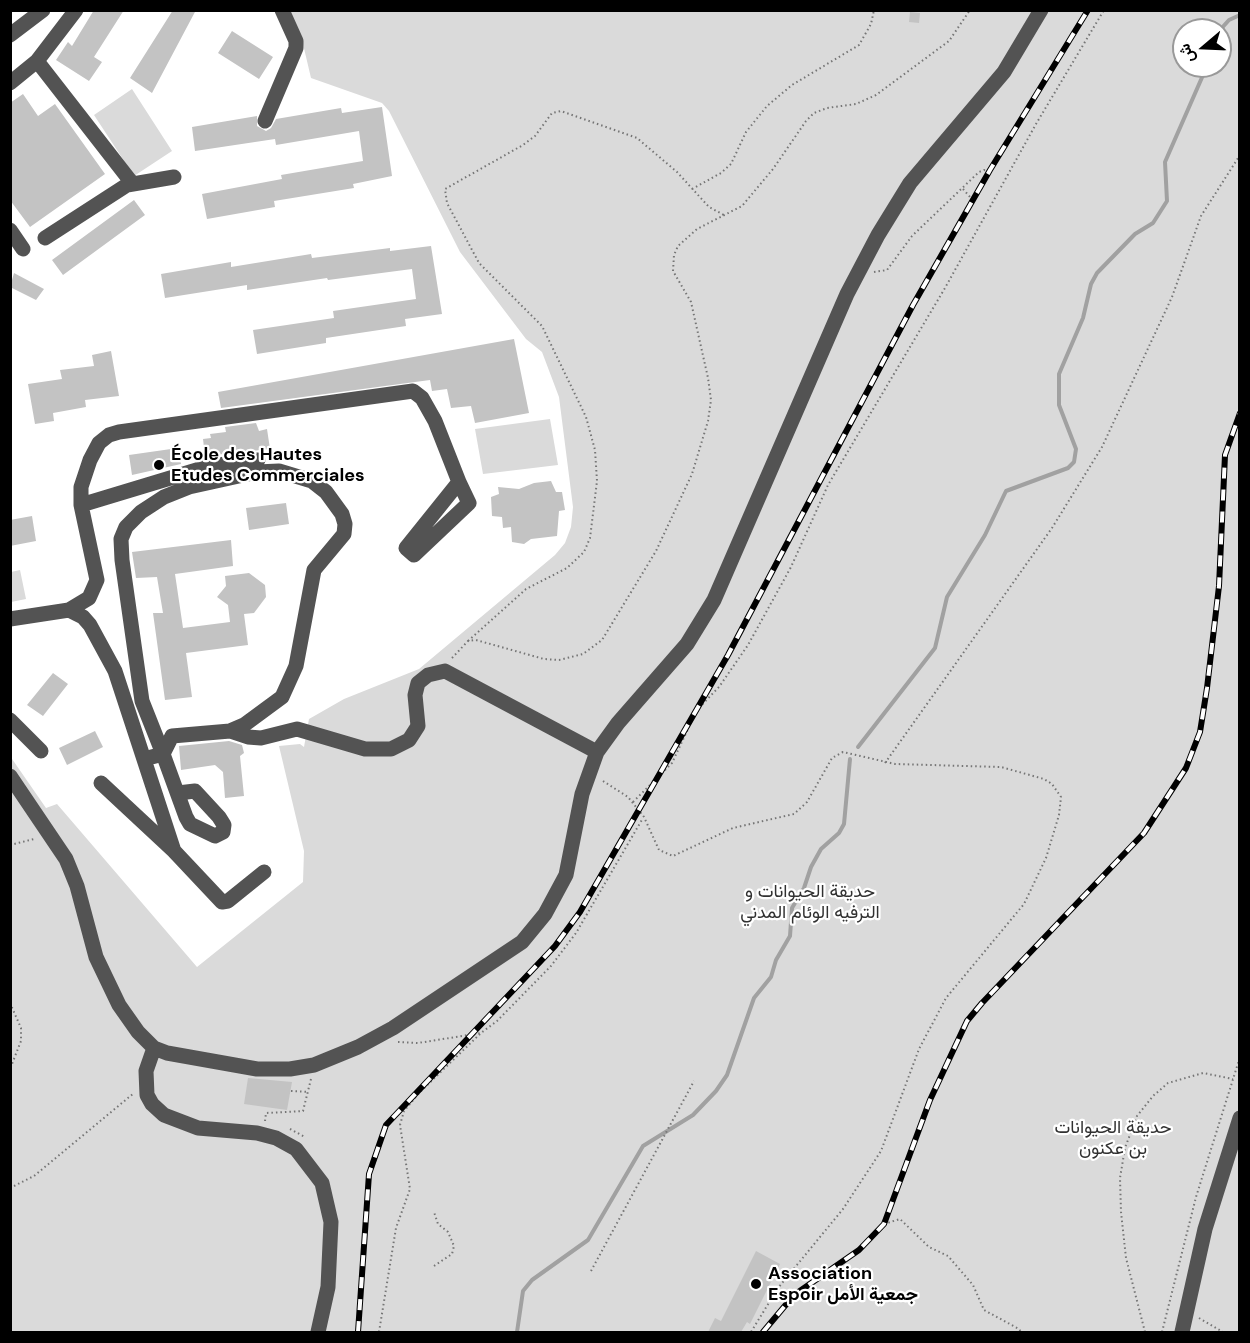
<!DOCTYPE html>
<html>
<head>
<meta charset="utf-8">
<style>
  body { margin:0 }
  #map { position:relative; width:1250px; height:1343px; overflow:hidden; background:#fff; font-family:"DM Sans",Vazirmatn,sans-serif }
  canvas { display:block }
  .frame { position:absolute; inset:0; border:12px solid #000; pointer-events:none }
  .north { position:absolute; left:1172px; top:18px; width:60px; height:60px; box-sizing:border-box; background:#fff; border:2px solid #999; border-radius:50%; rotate:251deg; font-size:16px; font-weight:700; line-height:24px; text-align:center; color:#000 }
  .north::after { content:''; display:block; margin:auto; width:21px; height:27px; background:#000; clip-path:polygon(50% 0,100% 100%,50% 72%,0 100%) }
</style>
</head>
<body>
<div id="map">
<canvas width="1250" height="1343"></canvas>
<div class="frame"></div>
<div class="north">ش</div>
</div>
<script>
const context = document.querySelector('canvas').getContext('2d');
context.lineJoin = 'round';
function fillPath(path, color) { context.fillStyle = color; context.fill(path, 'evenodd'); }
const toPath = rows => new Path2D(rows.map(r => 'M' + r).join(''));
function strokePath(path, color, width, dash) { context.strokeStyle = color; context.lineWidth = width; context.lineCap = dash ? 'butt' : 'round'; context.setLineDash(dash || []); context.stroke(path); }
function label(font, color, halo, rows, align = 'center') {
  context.font = font + ' "DM Sans",Vazirmatn,sans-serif'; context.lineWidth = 4.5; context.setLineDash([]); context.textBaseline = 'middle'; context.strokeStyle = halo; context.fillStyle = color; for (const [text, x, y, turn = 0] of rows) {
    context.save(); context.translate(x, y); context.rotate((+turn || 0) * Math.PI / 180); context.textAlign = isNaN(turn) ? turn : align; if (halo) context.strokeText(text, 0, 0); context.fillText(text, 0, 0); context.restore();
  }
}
fillPath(toPath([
  [289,11,1239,11,1239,1332,11,1332,10,756,46,808,57,804,197,967,303,882,304,851,279,746,300,744,304,747,309,719,344,699,419,669,555,555,565,543,571,527,573,507,559,397,542,352,526,339,460,252,389,111,382,103,311,78,303,44],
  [1184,30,1220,30,1220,66,1184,66],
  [132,89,172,151,134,176,94,115],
  [550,419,558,465,483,474,475,429],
  [20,570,26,599,11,602,11,572]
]), '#dadada');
strokePath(toPath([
  [1220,30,1229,20,1240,15],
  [858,747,935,648,947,597,985,535,1006,491,1068,468,1074,462,1076,449,1059,405,1059,374,1083,318,1091,284,1097,273,1135,234,1153,223,1167,201,1165,162,1207,66],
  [517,1332,523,1291,532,1280,588,1240,643,1146,693,1115,716,1091,727,1075,754,998,771,977,776,960,790,936,792,908,804,888,811,867,821,849,839,833,844,824,850,759]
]), '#a1a1a1', 4);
fillPath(toPath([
  [94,10,124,10,94,57,102,62,89,81,56,60,68,42,72,46],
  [173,10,196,10,152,93,130,78],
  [910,12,920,13,919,23,909,22],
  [232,31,273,57,259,79,218,53],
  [23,94,38,116,55,104,105,174,30,227,10,200,10,103],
  [382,107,392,176,353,184,354,188,274,201,275,207,207,219,202,194,282,179,281,175,363,161,359,131,276,145,275,139,195,151,192,127,257,116,257,126,266,131,271,128,276,119,341,108,342,113],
  [134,200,145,215,63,275,52,260],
  [431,246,442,314,405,319,406,326,326,338,326,343,257,354,253,330,334,318,333,311,416,299,412,269,328,280,327,278,247,290,247,285,165,298,161,274,231,262,231,267,311,254,312,258,390,248,390,251],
  [14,273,44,289,36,300,10,287],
  [514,339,529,413,475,423,471,406,451,408,447,389,432,391,430,380,221,408,218,392],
  [111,351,119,396,85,400,86,407,53,413,54,421,35,424,28,384,62,379,60,370,94,366,92,355],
  [256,423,259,431,267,429,270,449,205,456,203,439,211,438,210,434,226,432,225,427],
  [178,448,181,464,132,475,129,455],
  [551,481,556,492,562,492,565,510,559,511,557,536,531,539,524,544,512,542,511,527,503,528,502,517,492,516,491,497,499,494,498,487,519,489,534,483],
  [286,503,289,524,249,530,246,508],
  [32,516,36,541,10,546,10,520],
  [231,540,233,566,175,574,183,628,230,622,228,605,217,597,226,586,225,576,249,573,265,585,266,597,254,613,244,614,248,645,186,653,192,697,165,700,153,613,163,613,157,577,136,578,132,552],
  [53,673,68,684,43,716,27,705],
  [95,731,103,747,67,765,59,748],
  [229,741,242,745,244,753,240,756,244,796,225,798,223,772,215,765,181,770,179,746],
  [248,1078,292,1082,287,1110,244,1104],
  [756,1251,780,1264,750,1324,747,1322,741,1332,708,1332,715,1318,721,1321]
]), '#c3c3c3');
strokePath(toPath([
  [692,189,721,173,731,164,746,132,767,106,792,85,859,45,871,24,874,10],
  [963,189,970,197,972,208],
  [874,272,887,270,912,236,979,172,984,170,992,171],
  [468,641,526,589,567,568,584,552,590,538,597,481,595,450,586,417,542,326,479,263,447,203,445,189,523,145,535,136,552,113,561,111,637,138,677,172,709,207,724,215],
  [452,658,468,641,476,640,544,659,559,660,583,654,602,640,656,551,692,474,708,421,711,400,708,378,691,302,673,271,674,255,678,246,697,229,742,206,773,169,806,121,814,113,827,108,856,104,876,95,949,41,970,10],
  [885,763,1052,528,1102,447,1172,297,1201,216,1240,155],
  [603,781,628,797,644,817,659,850,673,856,733,828,794,814,807,802,832,758,843,752,895,764,1001,767,1044,779,1052,784,1061,797,1059,815,1046,858,1024,904,946,998,919,1049,881,1151,843,1209,778,1288,751,1332],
  [633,802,672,763,697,710,719,687,748,645,791,567,828,485,945,288,1036,124,1104,10],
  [10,845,34,839],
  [10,1003,21,1028,21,1041,10,1069],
  [398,1042,418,1043,481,1033],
  [291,1091,309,1092],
  [265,1121,266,1113,303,1111,311,1079],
  [290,1129,305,1137],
  [10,1188,34,1176,134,1093],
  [884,1224,900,1219,929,1247,948,1256,973,1285,984,1310,1019,1329,1021,1332],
  [434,1266,452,1254,454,1246,448,1232,438,1224,434,1212],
  [591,1271,694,1081],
  [1199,1318,1223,1332],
  [379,1332,396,1228,410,1189,400,1125,404,1111,420,1092,481,1033,497,1021,551,966,576,933,643,818],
  [1145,1332,1126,1258,1121,1212,1120,1178,1125,1148,1137,1116,1153,1096,1168,1083,1203,1073,1233,1079],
  [1162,1332,1196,1197,1240,1057]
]), '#757575', 2, [1.5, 3]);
strokePath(toPath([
  [10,35,43,10],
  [37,61,132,183],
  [10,83,37,61,76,10],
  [265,121,296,48,296,41,282,10],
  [10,230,23,249],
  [45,238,127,185,174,177],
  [81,505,210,466,258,460],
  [69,610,89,598,97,580,81,505,81,487,90,460,99,443,109,435,119,432,413,391,422,398,435,421,459,482,406,548,414,555,469,503,459,482],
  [10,619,69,610,83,617,90,625,115,671,174,851],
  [10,720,41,751],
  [230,731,248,737,261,738,297,729,365,749,391,749,409,740,418,726,415,695,418,683,428,675,445,671,597,752],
  [144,759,163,754,172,736,230,731,244,725,282,697,296,666,314,570,344,534,345,524,342,514,326,492,312,481,279,471,257,472,189,487,164,497,141,512,126,527,121,539,122,560,142,701,163,754,186,817,190,824,215,836,223,832,224,825,219,817,195,791,178,793],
  [10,776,66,859,77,886,96,957,119,1005,138,1032,154,1048,167,1053,257,1069,290,1069,314,1065,358,1047,393,1028,522,942,545,914,566,875,582,794,597,752,618,723,687,644,714,600,847,294,878,235,910,183,1004,72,1041,10],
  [101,783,174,851,222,902,228,901,264,872],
  [154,1048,146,1071,147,1095,152,1104,164,1115,198,1128,257,1133,276,1138,296,1149,322,1183,331,1222,328,1287,318,1332],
  [1182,1332,1205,1229,1240,1118]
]), '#535353', 15);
const rail = toPath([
  [358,1332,369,1174,386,1125,555,946,580,912,728,655,913,305,990,170,1088,10],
  [763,1332,794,1295,859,1250,884,1224,930,1100,967,1021,982,1003,1144,833,1186,768,1200,732,1207,688,1219,586,1225,455,1240,413]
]);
strokePath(rail, '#000', 6);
strokePath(rail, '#fff', 4, [11]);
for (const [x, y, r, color] of [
  [159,465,6,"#000"],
  [756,1284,6,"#000"]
]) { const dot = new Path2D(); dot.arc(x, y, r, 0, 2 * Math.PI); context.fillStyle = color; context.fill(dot); strokePath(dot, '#fff', 2); }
label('bold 18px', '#000', '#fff', [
  ["École des Hautes",171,455],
  ["Etudes Commerciales",171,476],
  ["Association",768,1274],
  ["Espoir جمعية الأمل",768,1295]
], 'left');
label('18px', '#313131', '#fff', [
  ["حديقة الحيوانات و",810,892],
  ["الترفيه الوئام المدني",810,913],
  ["حديقة الحيوانات",1113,1128],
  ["بن عكنون",1113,1149]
]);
</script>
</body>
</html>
